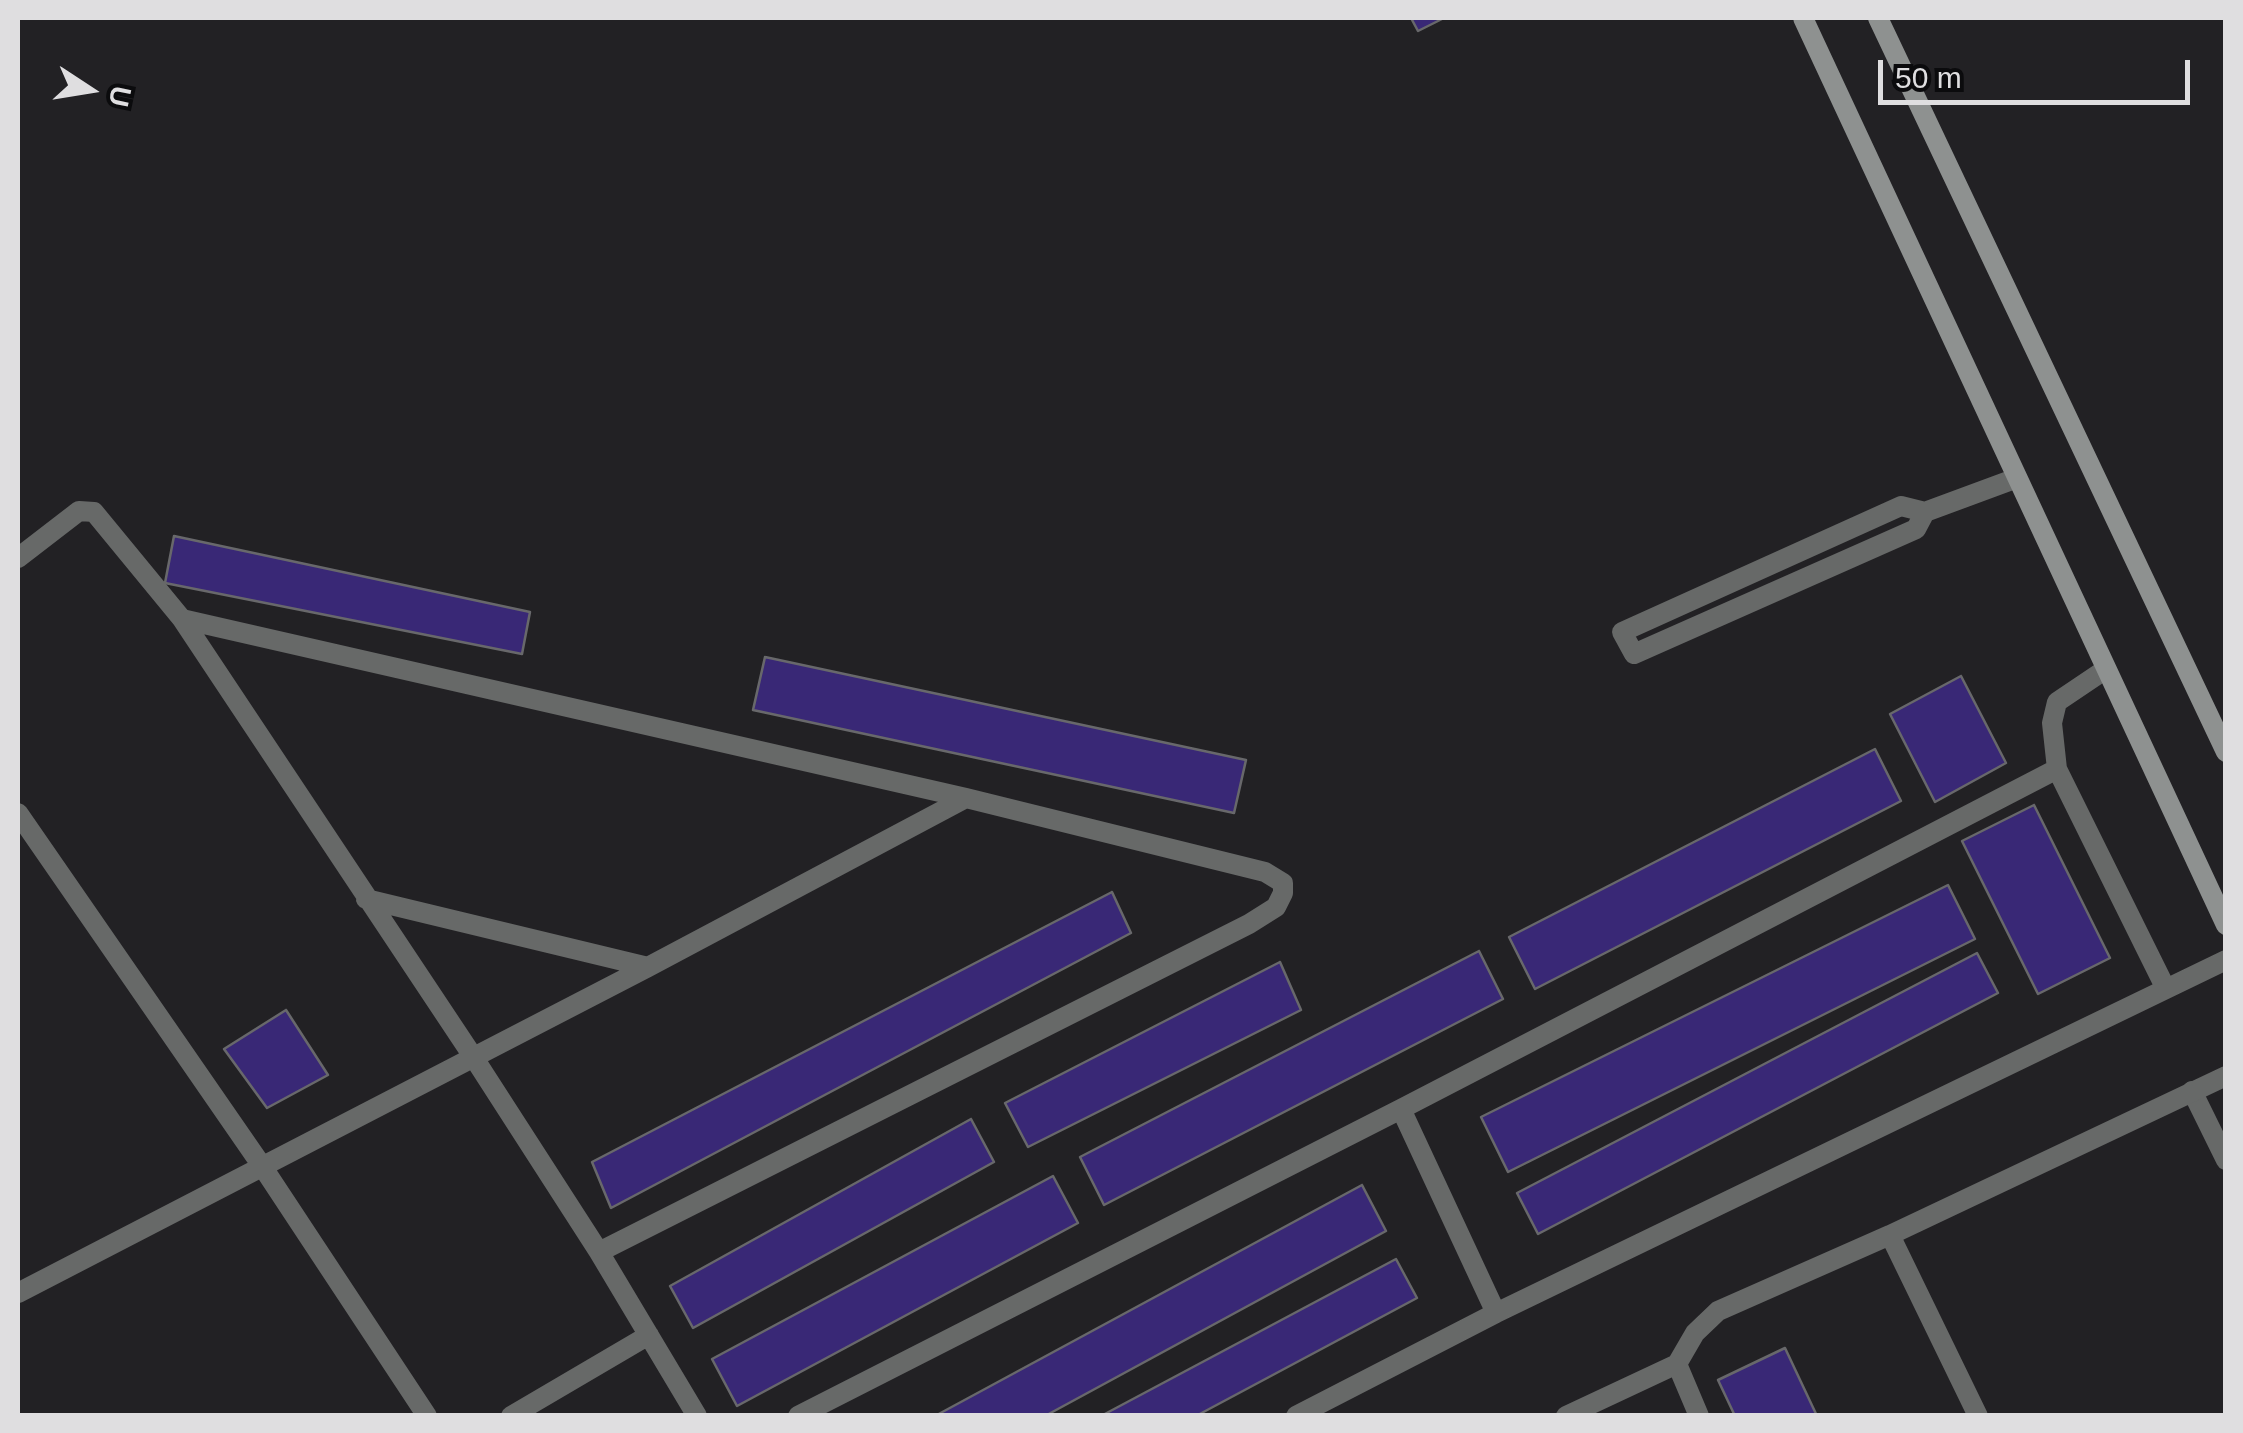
<!DOCTYPE html>
<html>
<head>
<meta charset="utf-8">
<style>
  body { margin:0 }
  #map { position:relative; width:2243px; height:1433px; overflow:hidden; background:#222124; font-family:Arial,sans-serif }
  canvas { display:block }
  .frame { position:absolute; inset:0; border:20px solid #dfdee0; pointer-events:none }
  .north { position:absolute; left:40px; top:40px; width:100px; height:100px; -webkit-text-stroke:8px #0b0b0d; paint-order:stroke; rotate:102deg; font-size:28px; font-weight:700; line-height:40px; text-align:center; color:#dfdee0 }
  .north::after { content:''; display:block; margin:auto; width:35px; height:45px; background:#dfdee0; clip-path:polygon(50% 0,100% 100%,50% 72%,0 100%) }
  .scale { position:absolute; left:1878px; top:60px; width:312px; height:45px; box-sizing:border-box; border:5px solid #dfdee0; border-top:0; padding-left:12px; font-size:30px; line-height:35px; white-space:nowrap; color:#dfdee0; -webkit-text-stroke:8px #0b0b0d; paint-order:stroke }
</style>
</head>
<body>
<div id="map">
<canvas width="2243" height="1433"></canvas>
<div class="frame"></div>
<div class="north">U</div>
<div class="scale">50 m</div>
</div>
<script>
const context = document.querySelector('canvas').getContext('2d');
context.lineJoin = 'round';
function fillPath(path, color) { context.fillStyle = color; context.fill(path, 'evenodd'); }
const toPath = rows => new Path2D(rows.map(r => 'M' + r).join(''));
function strokePath(path, color, width, dash) { context.strokeStyle = color; context.lineWidth = width; context.lineCap = dash ? 'butt' : 'round'; context.setLineDash(dash || []); context.stroke(path); }
const building = toPath([
  [1411,18,1444,18,1418,31,1411,18],
  [174,536,530,612,522,654,165,583,174,536],
  [765,657,1246,760,1234,813,753,710,765,657],
  [1961,676,2006,763,1935,802,1890,714,1961,676],
  [1875,749,1901,801,1535,989,1509,937,1875,749],
  [2034,805,2110,958,2038,994,1962,841,2034,805],
  [1948,885,1975,939,1508,1172,1481,1117,1948,885],
  [1112,892,1131,933,611,1208,592,1162,1112,892],
  [1479,951,1503,999,1104,1205,1080,1157,1479,951],
  [1977,953,1998,993,1538,1234,1517,1193,1977,953],
  [1280,962,1301,1010,1028,1147,1005,1103,1280,962],
  [286,1010,328,1075,267,1108,224,1049,286,1010],
  [971,1119,994,1162,693,1328,670,1286,971,1119],
  [1053,1176,1078,1223,737,1406,712,1359,1053,1176],
  [1362,1185,1386,1231,1045,1416,935,1416,1362,1185],
  [1396,1259,1417,1298,1196,1416,1101,1416,1396,1259],
  [1785,1348,1817,1416,1735,1416,1718,1380,1785,1348]
]);
fillPath(building, '#392876');
strokePath(building, '#68686b', 2.5);
strokePath(toPath([
  [2192,1091,2226,1160]
]), '#676968', 20);
strokePath(toPath([
  [1925,512,1901,506,1622,632,1634,654,1916,529,1925,512,2017,478],
  [18,558,79,511,94,512,182,619,474,1058,599,1252,697,1416],
  [182,619,966,798,1265,872,1283,883,1283,893,1276,907,1249,924,599,1252],
  [2106,669,2057,702,2052,723,2057,769,2166,989,2226,960],
  [18,813,262,1166,427,1416],
  [366,899,648,967],
  [1401,1109,1496,1313],
  [1890,1235,1978,1416],
  [18,1293,648,967,966,798],
  [1677,1364,1699,1416],
  [511,1416,649,1335],
  [798,1416,1401,1109,2057,769],
  [1296,1416,1496,1313,2166,989],
  [1566,1416,1677,1364,1695,1333,1718,1311,1890,1235,2226,1076]
]), '#676968', 20);
strokePath(toPath([
  [1803,18,2226,925],
  [1878,18,2226,752]
]), '#8e9190', 20);
</script>
</body>
</html>
